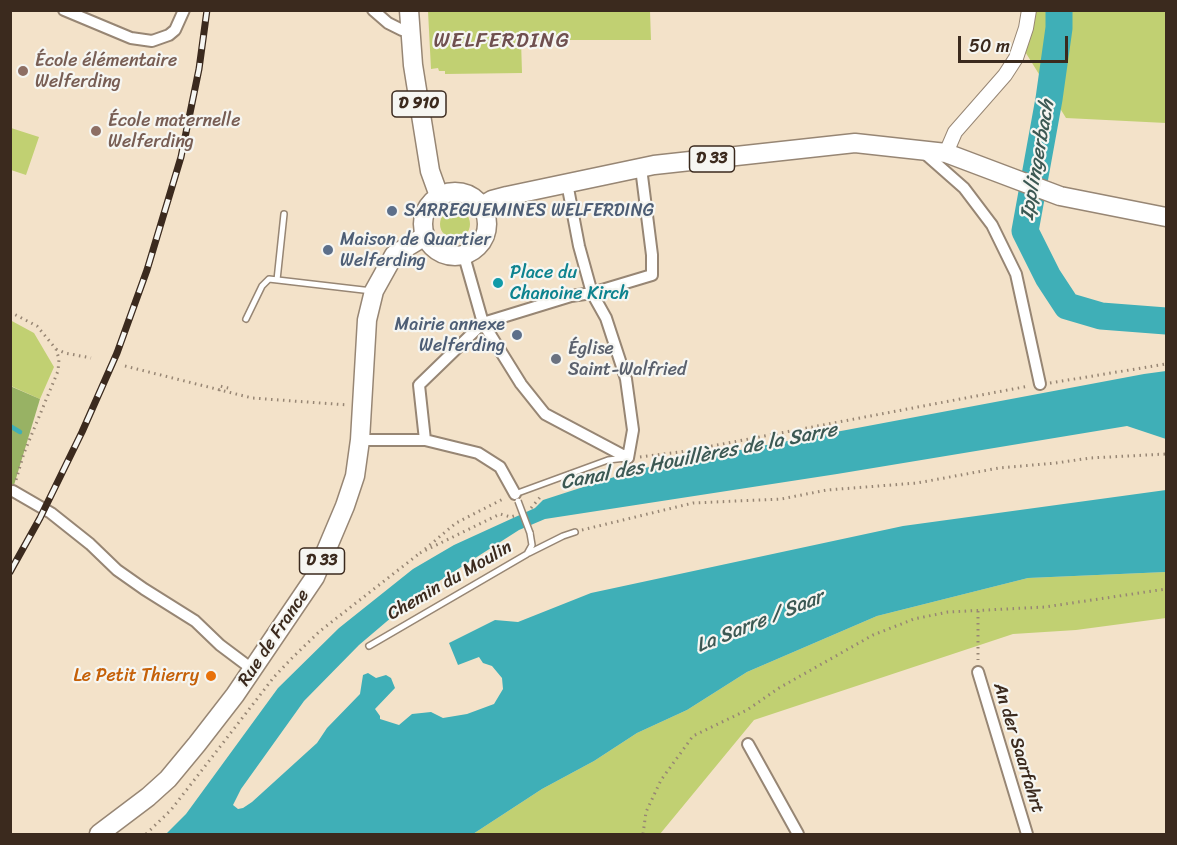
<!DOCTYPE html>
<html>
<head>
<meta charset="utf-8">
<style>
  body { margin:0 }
  #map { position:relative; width:1177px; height:845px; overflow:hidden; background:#f3e2c9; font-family:Sriracha,sans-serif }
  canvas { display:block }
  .frame { position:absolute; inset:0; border:12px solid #3b2a1e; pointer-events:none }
  .scale { position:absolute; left:958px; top:36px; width:110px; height:27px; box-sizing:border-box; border:3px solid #3b2a1e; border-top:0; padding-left:8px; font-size:18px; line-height:21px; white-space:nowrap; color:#3b2a1e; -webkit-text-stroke:4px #f6f6f2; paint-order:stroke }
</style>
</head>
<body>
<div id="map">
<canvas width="1177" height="845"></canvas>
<div class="frame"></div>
<div class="scale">50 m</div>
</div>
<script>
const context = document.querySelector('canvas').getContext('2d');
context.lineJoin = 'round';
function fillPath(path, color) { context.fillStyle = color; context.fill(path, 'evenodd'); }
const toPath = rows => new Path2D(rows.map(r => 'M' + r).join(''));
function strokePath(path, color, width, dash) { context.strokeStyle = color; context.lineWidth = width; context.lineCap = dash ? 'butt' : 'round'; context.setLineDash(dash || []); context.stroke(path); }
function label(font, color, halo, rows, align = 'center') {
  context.font = font + ' Sriracha,sans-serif'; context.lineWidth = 4.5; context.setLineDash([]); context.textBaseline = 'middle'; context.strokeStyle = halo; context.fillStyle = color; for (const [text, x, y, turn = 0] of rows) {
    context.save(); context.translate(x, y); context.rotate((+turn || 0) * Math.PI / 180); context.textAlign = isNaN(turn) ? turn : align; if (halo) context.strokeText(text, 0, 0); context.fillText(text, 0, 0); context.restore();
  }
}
fillPath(toPath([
  [428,11,650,11,651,40,521,40,522,73,445,74,445,71,439,71,438,68,431,69],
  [1029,11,1166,11,1166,123,1066,118,1021,45],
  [11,128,39,137,26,175,11,170],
  '440 224a15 15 0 1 1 30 0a15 15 0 1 1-30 0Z',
  [10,320,34,333,54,367,40,399,11,386],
  [1166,572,1166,618,1076,630,1013,634,754,720,660,834,473,834,542,789,594,761,637,733,687,710,747,672,877,616,1028,578]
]), '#c1d072');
fillPath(toPath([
  [10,386,40,399,14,485,10,483]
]), '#98b264');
fillPath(toPath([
  [1166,371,1166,439,1127,426,837,474,545,519,519,530,419,594,359,645,304,701,241,789,233,805,238,809,243,808,252,802,317,743,327,728,360,694,363,675,368,673,376,678,386,675,391,678,395,688,375,709,380,716,380,719,399,725,412,714,431,712,443,718,467,714,494,704,503,689,502,678,492,666,483,663,479,657,458,665,449,643,495,620,518,622,591,593,903,526,1166,490,1166,572,1028,578,877,616,747,672,687,710,637,733,594,761,542,789,473,834,166,834,186,814,278,688,339,628,413,569,454,545,535,508,543,500,639,469,1144,374]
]), '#3fafb7');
strokePath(toPath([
  [10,426,20,432]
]), '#3fafb7', 4.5);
strokePath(toPath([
  [1059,10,1059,28,1049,99,1025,231,1048,277,1067,306,1101,316,1166,321]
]), '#3fafb7', 27);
const service = toPath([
  [277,280,284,214],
  [246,319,262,286,269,279,372,291],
  [515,494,608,460,626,458],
  [529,553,563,536,575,532],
  [369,646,527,554,532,545,530,533]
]);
const minor = toPath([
  [64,10,131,38,152,41,169,35,175,30,184,10],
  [373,10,388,23,402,30,411,31],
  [922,151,964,188,992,225,1016,274,1040,384],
  [464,256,483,323,521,384,545,414,628,458,633,430,626,379,606,318,592,293,579,246,567,183],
  [360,440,425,440,478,453,500,467,515,494],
  [425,440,419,385,483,323,571,296,592,293,652,275,652,255,641,168],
  [13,491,51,513,90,544,117,570,144,589,195,621,220,645,252,669],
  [978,672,1027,834],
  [748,744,798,834]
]);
const tertiary = toPath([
  [946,153,955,132,1005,75,1016,58,1026,28,1029,10]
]);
const primary = toPath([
  [409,10,413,65,430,171,439,196],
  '423 224a32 32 0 1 1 64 0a32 32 0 1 1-64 0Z',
  [482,206,492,200,507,196,654,165,855,143,946,153,1060,196,1166,217],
  [99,834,148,797,168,779,197,744,235,695,315,577,345,506,355,476,360,440,367,320,374,291,394,255,425,236]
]);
strokePath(service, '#978674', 8);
strokePath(minor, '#978674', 14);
strokePath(tertiary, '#978674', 16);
strokePath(primary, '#978674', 21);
strokePath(toPath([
  [10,312,37,326,56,349,59,359,58,371,24,453,16,480],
  [56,349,65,353,91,358],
  [125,366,252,398,348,405],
  [1050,383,1166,364],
  [219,391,220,386,232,389],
  [640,457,680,452,1029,386],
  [531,508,542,495],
  [582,530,693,503,781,499,827,490,917,483,999,468,1056,463,1090,458,1166,454],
  [425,549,456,523,505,498],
  [420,553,500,514,511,517,514,516],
  [978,611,978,660],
  [146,834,171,810,274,677,293,657,320,631,420,553],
  [643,834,646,812,661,780,693,736,747,710,779,688,873,635,914,619,948,612,1045,607,1166,589]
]), '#978674', 3, [1.5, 4.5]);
strokePath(service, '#fff', 5);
strokePath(minor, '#fff', 10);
strokePath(tertiary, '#fff', 14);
strokePath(primary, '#fff', 18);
const rail = toPath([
  [10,572,40,518,82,432,117,353,147,270,181,157,199,69,207,10]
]);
strokePath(rail, '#3b2a1e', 7);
strokePath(rail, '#f6f6f2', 4.5, [14]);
const serviceBridge = toPath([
  [518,501,530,533]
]);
strokePath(serviceBridge, '#978674', 8, []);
strokePath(serviceBridge, '#fff', 5);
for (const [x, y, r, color] of [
  [23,71,6,"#8d6e63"],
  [96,131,6,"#8d6e63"],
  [392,211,6,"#5c6f8a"],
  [328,250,6,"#5c6f8a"],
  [498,283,6,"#0f9aa8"],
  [517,335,6,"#5c6f8a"],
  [556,359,6,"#6b7280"],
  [211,676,6,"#e8710a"]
]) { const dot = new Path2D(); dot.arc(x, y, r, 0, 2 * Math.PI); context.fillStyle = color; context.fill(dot); strokePath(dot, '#f6f6f2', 2); }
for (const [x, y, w] of [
  [419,104,54],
  [712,159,45],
  [322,561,45]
]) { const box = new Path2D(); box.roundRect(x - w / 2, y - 13, w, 26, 4.5); context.fillStyle = '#f6f6f2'; context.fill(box); strokePath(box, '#3b2a1e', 1.5); }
label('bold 16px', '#3b2a1e', null, [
  ["D 910",419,104],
  ["D 33",712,159],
  ["D 33",322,561]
]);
label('18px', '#785e54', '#f6f6f2', [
  ["École élémentaire",35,61],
  ["Welferding",35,82],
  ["École maternelle",108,121],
  ["Welferding",108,142]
], 'left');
label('18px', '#4e5e75', '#f6f6f2', [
  ["SARREGUEMINES WELFERDING",404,211],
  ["Maison de Quartier",340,240],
  ["Welferding",340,261],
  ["Mairie annexe",505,325,"right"],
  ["Welferding",505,346,"right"]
], 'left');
label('18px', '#0d838f', '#f6f6f2', [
  ["Place du",510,273],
  ["Chanoine Kirch",510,294]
], 'left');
label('18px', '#5b616d', '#f6f6f2', [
  ["Église",568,349],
  ["Saint-Walfried",568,370]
], 'left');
label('18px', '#3b2a1e', '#f6f6f2', [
  ["Chemin du Moulin",450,581,-30],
  ["Rue de France",274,638,-56],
  ["An der Saarfahrt",1018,748,73]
]);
label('18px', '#c56008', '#f6f6f2', [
  ["Le Petit Thierry",199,676]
], 'right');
label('italic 20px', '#3c5954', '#f6f6f2', [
  ["Ipplingerbach",1038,160,-80],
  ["Canal des Houillères de la Sarre",699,457,-11],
  ["La Sarre / Saar",760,622,-22]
]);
context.letterSpacing = '1.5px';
label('21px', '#6f504f', '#f6f6f2', [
  ["WELFERDING",502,42]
]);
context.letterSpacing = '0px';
</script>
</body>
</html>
